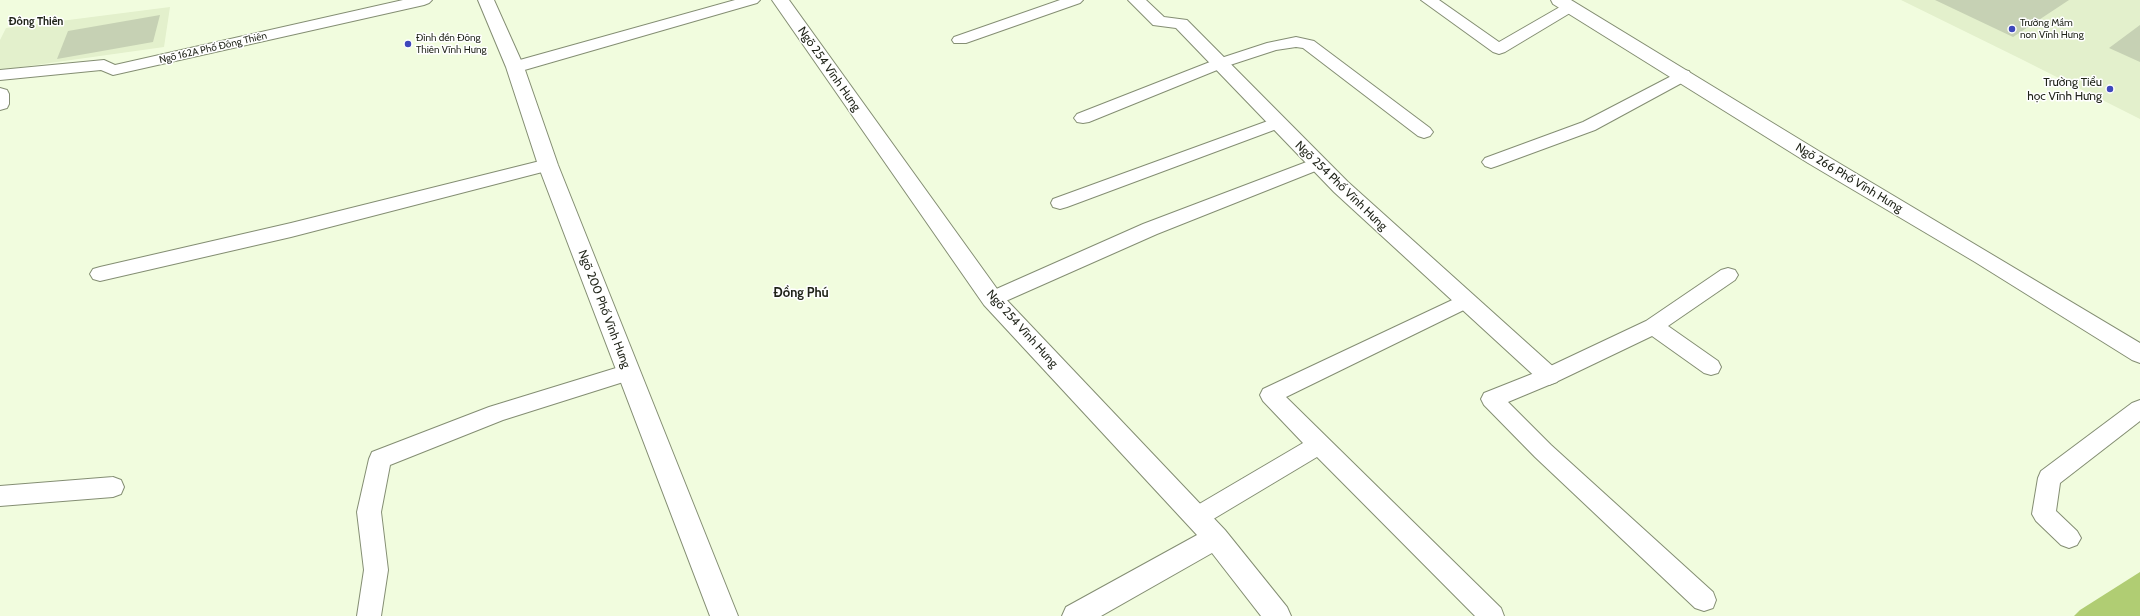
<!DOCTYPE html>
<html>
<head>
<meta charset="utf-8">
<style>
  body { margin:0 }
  canvas { display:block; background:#f1fcde }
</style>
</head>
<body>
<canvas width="2140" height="616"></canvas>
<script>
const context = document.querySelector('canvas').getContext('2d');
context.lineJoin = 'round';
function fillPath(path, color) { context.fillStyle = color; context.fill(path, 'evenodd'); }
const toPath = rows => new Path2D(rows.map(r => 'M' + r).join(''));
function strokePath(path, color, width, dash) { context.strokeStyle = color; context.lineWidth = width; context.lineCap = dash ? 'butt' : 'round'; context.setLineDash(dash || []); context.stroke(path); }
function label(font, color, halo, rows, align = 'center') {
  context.font = font + ' Cabin,sans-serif'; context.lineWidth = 3; context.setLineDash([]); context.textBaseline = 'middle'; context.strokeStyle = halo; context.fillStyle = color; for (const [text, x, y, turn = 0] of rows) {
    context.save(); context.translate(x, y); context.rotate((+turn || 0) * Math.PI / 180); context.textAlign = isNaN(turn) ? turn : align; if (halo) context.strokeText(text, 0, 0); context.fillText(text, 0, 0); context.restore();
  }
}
fillPath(toPath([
  [1901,0,2140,0,2140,119,2021,59],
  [170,7,164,47,0,70,0,40,6,28]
]), '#e3f0cc');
fillPath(toPath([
  [2140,572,2140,616,2074,616,2080,610]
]), '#b0cd73');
fillPath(toPath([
  [1935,0,2069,0,2013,37],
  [160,15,153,42,57,59,68,31],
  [2140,25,2140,62,2109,48]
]), '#c6d1b4');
const service = toPath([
  [403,0,432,0,429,3,424,5,113,75,101,70,0,80,0,70,104,60,115,65,403,0],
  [735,0,760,0,757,3,521,71,509,71,507,67,509,63,735,0],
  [1060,0,1083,0,1080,3,966,43,954,43,952,40,954,37,1060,0],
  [1421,0,1439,0,1499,42,1565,4,1575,4,1578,7,1575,10,1505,52,1499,54,1493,52,1421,0],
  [1296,37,1314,41,1430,128,1433,132,1430,136,1424,138,1418,136,1303,48,1296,47,1276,50,1227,66,1089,122,1083,123,1077,122,1074,118,1077,114,1215,60,1267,43,1296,37],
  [1683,70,1689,71,1691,75,1689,79,1595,130,1497,166,1491,168,1485,166,1482,162,1485,158,1583,122,1683,70],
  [1276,118,1282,119,1285,123,1282,127,1067,207,1060,209,1053,207,1051,203,1053,199,1276,118],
  [1317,158,1323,160,1326,164,1323,168,1157,234,999,304,992,306,985,304,982,299,985,294,1143,224,1317,158],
  [548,159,554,161,557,165,554,169,291,237,100,281,93,279,90,274,93,269,100,267,291,223,548,159],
  [1728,268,1735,270,1738,275,1735,280,1668,326,1718,361,1721,367,1718,373,1711,375,1704,373,1652,336,1556,382,1508,402,1551,445,1713,592,1716,600,1713,608,1704,611,1695,608,1535,457,1484,405,1481,399,1484,393,1542,370,1646,321,1721,270,1728,268],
  [1465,294,1472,296,1475,301,1472,306,1286,397,1501,608,1504,616,1475,616,1317,457,1205,524,1197,527,1189,524,1185,517,1189,510,1303,443,1263,401,1260,395,1263,389,1465,294],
  [629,364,636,366,639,372,636,378,503,420,390,465,381,512,388,570,381,616,357,616,364,570,357,512,369,459,372,452,489,407,629,364],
  [2140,400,2140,421,2060,483,2056,511,2077,531,2081,538,2077,545,2069,548,2061,545,2036,521,2032,514,2038,478,2041,471,2132,403,2140,400],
  [113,477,121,480,124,487,121,494,113,497,0,506,0,486,113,477]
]);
const minor = toPath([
  [478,0,494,0,524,67,558,165,738,616,710,616,538,165,506,67,478,0],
  [772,0,789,0,1000,293,1225,530,1287,607,1291,616,1261,616,1212,553,1101,616,1062,616,1066,607,1197,535,984,305,772,0],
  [1128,0,1146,0,1164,17,1187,20,1348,182,1557,370,1561,376,1557,382,1549,385,1541,382,1334,192,1176,28,1153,25,1128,0],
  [1551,0,1571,0,1822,153,2140,343,2140,363,2132,360,1975,262,1808,163,1553,4,1551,0],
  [0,88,7,90,9,94,9,104,7,108,0,110,0,88]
]);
strokePath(service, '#848e73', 2);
strokePath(minor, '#848e73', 2);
fillPath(service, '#fff');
fillPath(minor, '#fff');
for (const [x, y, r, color] of [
  [2012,29,4,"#3e47bb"],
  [408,44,4,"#3e47bb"],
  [2110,89,4,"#3e47bb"]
]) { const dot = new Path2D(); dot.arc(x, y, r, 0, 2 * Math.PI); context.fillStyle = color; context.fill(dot); strokePath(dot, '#fff', 1.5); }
label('10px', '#1f2318', '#fff', [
  ["Trường Mầm",2020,23],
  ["non Vĩnh Hưng",2020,35],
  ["Đình đền Đông",416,38],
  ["Thiên Vĩnh Hưng",416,50]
], 'left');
label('10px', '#1f2318', '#fff', [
  ["Ngõ 162A Phố Đông Thiên",213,48,-13]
]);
label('bold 11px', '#1f2318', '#fff', [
  ["Đông Thiên",36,22]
]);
label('12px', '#1f2318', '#fff', [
  ["Ngõ 254 Vĩnh Hưng",829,69,55],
  ["Ngõ 266 Phố Vĩnh Hưng",1849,178,31],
  ["Ngõ 254 Phố Vĩnh Hưng",1341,186,44],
  ["Ngõ 200 Phố Vĩnh Hưng",604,309,69],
  ["Ngõ 254 Vĩnh Hưng",1022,329,48]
]);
label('12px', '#1f2318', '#fff', [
  ["Trường Tiểu",2102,82],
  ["học Vĩnh Hưng",2102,96]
], 'right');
label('bold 13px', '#1f2318', '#fff', [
  ["Đồng Phú",801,293]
]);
</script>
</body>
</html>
